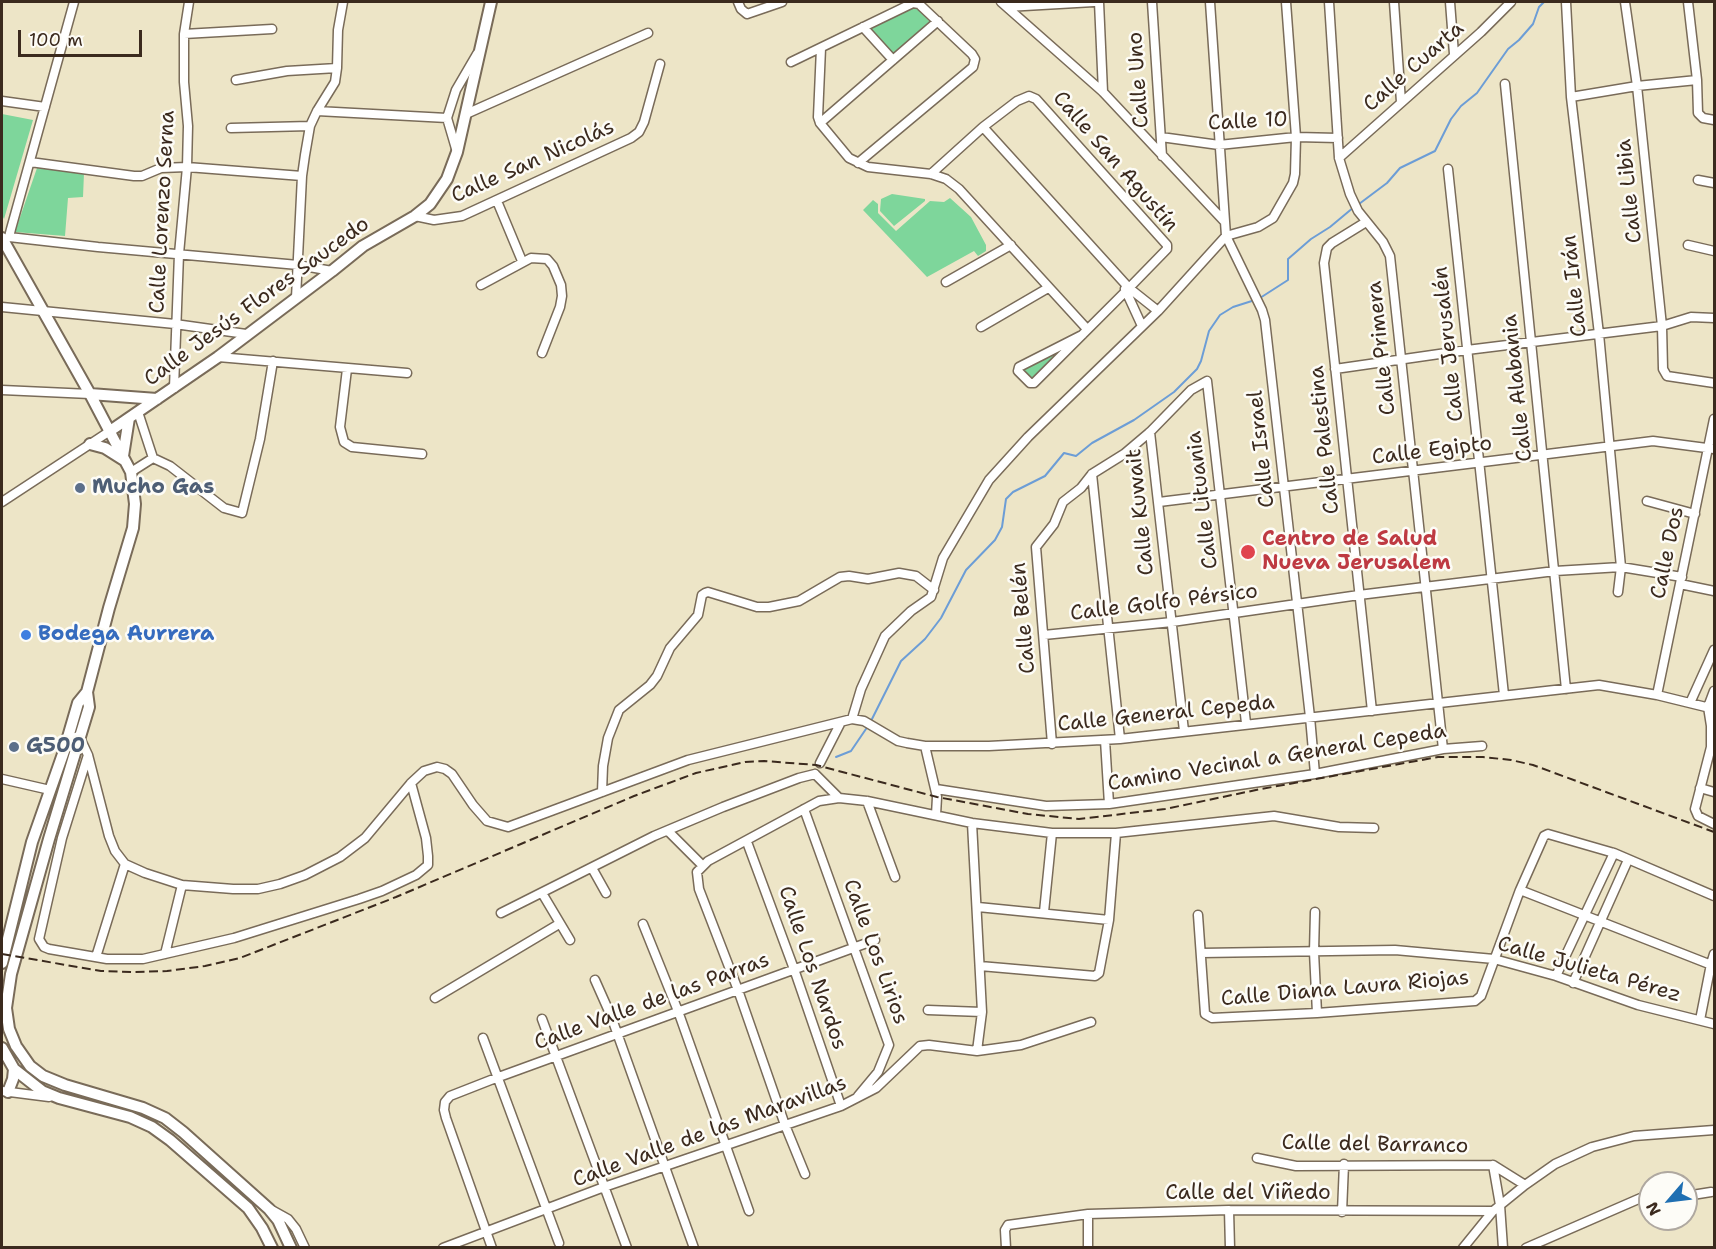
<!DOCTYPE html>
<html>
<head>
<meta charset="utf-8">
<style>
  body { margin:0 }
  #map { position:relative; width:1716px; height:1249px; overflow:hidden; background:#ede5c7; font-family:"Shantell Sans",sans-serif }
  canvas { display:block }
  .frame { position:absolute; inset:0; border:3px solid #3b2a1e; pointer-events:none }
  .north { position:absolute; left:1638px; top:1171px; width:60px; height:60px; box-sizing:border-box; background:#fdfcf7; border:2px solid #afa8a0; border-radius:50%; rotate:242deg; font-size:16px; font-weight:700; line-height:24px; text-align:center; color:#3b2a1e }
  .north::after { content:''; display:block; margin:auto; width:21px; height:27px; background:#1f6fb2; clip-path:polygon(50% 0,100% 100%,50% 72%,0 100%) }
  .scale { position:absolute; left:18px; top:30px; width:124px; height:27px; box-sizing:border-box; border:3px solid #3b2a1e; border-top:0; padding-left:8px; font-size:18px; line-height:21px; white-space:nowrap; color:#3b2a1e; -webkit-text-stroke:4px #fdfcf7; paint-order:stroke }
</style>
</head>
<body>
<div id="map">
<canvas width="1716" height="1249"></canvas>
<div class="frame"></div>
<div class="north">N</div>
<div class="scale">100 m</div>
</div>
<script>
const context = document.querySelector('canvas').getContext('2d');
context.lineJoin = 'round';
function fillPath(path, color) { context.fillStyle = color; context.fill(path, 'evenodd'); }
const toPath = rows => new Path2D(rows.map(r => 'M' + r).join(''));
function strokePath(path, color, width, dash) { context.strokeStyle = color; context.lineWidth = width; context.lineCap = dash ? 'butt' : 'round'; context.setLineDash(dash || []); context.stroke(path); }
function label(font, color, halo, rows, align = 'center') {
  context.font = font + ' "Shantell Sans",sans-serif'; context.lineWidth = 5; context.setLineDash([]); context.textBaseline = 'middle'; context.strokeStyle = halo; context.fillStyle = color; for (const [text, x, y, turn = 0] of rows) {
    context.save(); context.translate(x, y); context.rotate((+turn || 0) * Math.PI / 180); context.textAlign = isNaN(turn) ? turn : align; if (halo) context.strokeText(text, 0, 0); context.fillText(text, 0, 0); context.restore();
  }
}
fillPath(toPath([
  [915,6,930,22,892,54,869,30],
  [2,114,33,120,4,219,2,215],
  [37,168,84,173,83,197,68,198,65,236,15,232],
  [892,194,925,199,925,201,894,226,880,211,881,199],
  [950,198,971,217,986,245,986,251,978,256,974,251,927,277,863,210,873,200,878,204,878,213,896,231,930,201,944,202],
  [1079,337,1035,381,1021,368]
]), '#7ed69b');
strokePath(toPath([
  [1359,204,1387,183,1400,168,1435,151,1451,119,1461,106,1477,93,1508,49,1519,40,1533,24,1539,7,1544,2],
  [1260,298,1288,280,1288,259,1311,239,1330,227,1354,207],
  [871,721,901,661,925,639,941,618,966,570,995,540,1002,527,1006,499,1013,492,1045,476,1064,453,1076,456,1092,443,1134,420,1174,392,1197,369,1201,361,1209,331,1220,315,1233,307,1255,300],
  [836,757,851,751,868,726]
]), '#6c9dd6', 2);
const minor = toPath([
  [738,2,741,9,747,14,782,2],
  [1001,2,1103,92,1224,221],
  [1099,2,1103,92],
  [1152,2,1162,156],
  [1210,2,1226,236,1262,310,1265,320,1310,717,1315,774],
  [1329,2,1339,158,1350,194,1358,211,1383,242,1390,256,1443,749],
  [1394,2,1401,102],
  [1450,2,1454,54],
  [1566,2,1571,97,1599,334,1621,567,1618,592],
  [1625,2,1637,86,1662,326,1663,369,1667,376,1714,383],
  [1688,2,1697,80,1698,113,1703,118,1714,120],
  [1007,7,1094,2],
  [863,27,893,60],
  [184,34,272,29],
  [821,48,818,117,820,123,849,158,868,167,931,174,946,179,959,189,1087,329],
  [791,62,913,3,919,4,972,54,975,59,973,67,858,163],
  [236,80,287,71,337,68],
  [1505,84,1566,689],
  [1571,97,1637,86,1697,80],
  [2,101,45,107],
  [317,111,447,118],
  [466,114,648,33],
  [820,123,938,21],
  [983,127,1129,288,1158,311],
  [231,128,310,126],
  [1161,137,1219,145,1296,137,1338,138],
  [457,152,447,118,456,90,477,54],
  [1339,158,1481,32,1511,2],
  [30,162,134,176,142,176,161,168,187,167,302,176],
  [1448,169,1504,695],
  [931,174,983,127,1017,101,1029,96,1036,99,1167,245,1167,249,1129,288,1034,383,1030,383,1018,371,1019,367,1082,335],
  [1698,180,1714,183],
  [497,201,522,261],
  [415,216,434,220,462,216,631,138,639,132,644,122,660,64],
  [1366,222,1332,243,1327,248,1324,263,1372,711],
  [1226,236,1258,227,1273,218,1293,183,1295,174,1296,137,1286,2],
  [9,237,98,247,298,265,332,271],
  [5,239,9,237,11,229,74,2],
  [1688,245,1714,251],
  [946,282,1011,245],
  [481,285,531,258,547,259,553,266,561,285,562,296,560,307,542,353],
  [1125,289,1142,326],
  [296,298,302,176,305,155,310,126,317,111,335,82,337,68,338,30,343,2],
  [2,307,175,324,246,334],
  [981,327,1048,288],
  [218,357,407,373],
  [347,369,340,427,344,442,352,447,422,454],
  [1335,369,1467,350,1662,326,1691,317,1714,318],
  [174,388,179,254,187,167,188,126,184,82,184,34,189,2],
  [2,390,90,394],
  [138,412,153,458,170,466,224,508,242,513,260,439,273,361],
  [1150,432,1184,731],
  [131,472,153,458],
  [1092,474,1120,739],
  [1647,501,1695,514],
  [2,502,110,431],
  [1159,502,1653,441,1714,449],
  [1680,584,1714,591],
  [1044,635,1172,622,1359,595,1555,571,1621,567,1682,577],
  [1714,691,1708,707,1711,726,1711,747,1695,809,1698,816,1714,824],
  [1657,695,1714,419],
  [1690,703,1714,650],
  [852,719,861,689,885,636,911,611,931,597,943,558,989,480,1028,437,1158,311,1226,236],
  [76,737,81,740,88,755,109,836,115,851,125,864,145,873,182,885,233,889,258,889,280,884,305,875,340,857,365,838,411,783,424,771,437,767,445,769,452,774,473,805,487,821,508,827,688,760,852,719,864,721,898,741,907,743,925,746,989,746,1120,739,1599,685,1657,695,1714,709],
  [1105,740,1109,804],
  [1052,744,1036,547,1054,524,1063,502,1081,488,1092,474,1124,454,1150,432,1191,390,1207,381,1246,723],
  [925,746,937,797,936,815],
  [88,755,62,838,39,939,44,947,49,949,107,959,143,959,234,938,359,899,382,891,416,875,428,865,428,856,426,838,411,783],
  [820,763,840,724],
  [815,774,839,798],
  [2,779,50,790],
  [1700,788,1714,792],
  [936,789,1046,806,1109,804,1315,774,1443,749,1482,746],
  [602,792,603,766,608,738,619,710,650,685,657,676,670,648,698,615,702,595,705,593,708,592,757,607,769,607,799,601,840,577,849,576,868,579,899,573,916,576,934,590],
  [867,801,895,877],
  [804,809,889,1045,878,1072,858,1096],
  [972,823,982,1012,977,1051],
  [668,831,702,865],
  [747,842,794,969,841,1106],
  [592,868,606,893],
  [1520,890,1714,966],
  [542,893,570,940],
  [978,907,1109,920],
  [1044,912,1052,833],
  [1315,912,1314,952,1317,1013],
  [501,913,654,836,723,807,799,778,815,774],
  [1198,915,1205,1014,1212,1018,1317,1013,1475,1001,1481,996,1520,890,1544,836,1548,834,1614,853,1714,896],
  [643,924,678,1011,749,1211],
  [1201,953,1395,950,1494,959,1556,976,1638,1005,1714,1024],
  [165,954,182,885],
  [96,957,125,864],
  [980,966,1095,976,1099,973,1109,920,1116,833],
  [1556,976,1614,853],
  [595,980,611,1016,694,1248],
  [1573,983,1628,860],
  [435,998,559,924],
  [928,1010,982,1012],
  [542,1019,627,1248],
  [1700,1020,1711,964,1714,954],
  [483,1038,559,1243],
  [2,1091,49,1097],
  [1257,1158,1296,1166,1493,1165],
  [1493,1165,1500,1205,1503,1248],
  [1493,1165,1525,1185],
  [805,1174,785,1125,738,990,699,889,697,872,708,861,819,801,839,798,867,801,972,823,1052,833,1116,833,1274,816,1339,827,1374,828],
  [1686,1196,1711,1192],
  [270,1209,288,1219,296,1229,305,1248],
  [1229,1210,1230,1248],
  [1342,1212,1344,1164],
  [1088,1214,1088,1248],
  [443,1248,604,1187,841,1106,876,1088,920,1046,929,1045,977,1051,1021,1045,1091,1022],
  [492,1248,446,1118,444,1110,445,1102,450,1096,496,1078,875,940],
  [1006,1248,1005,1230,1008,1225,1088,1214,1229,1210,1493,1211],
  [1463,1248,1493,1211,1525,1185,1555,1164,1592,1147,1634,1136,1714,1130],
  [1526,1248,1650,1194]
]);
const major = toPath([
  [2,238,90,394,131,472,135,504,133,528,109,608,87,692,78,703,64,751,32,842,2,963],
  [90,394,157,399],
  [110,431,218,357,332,271,363,246,415,216,430,204,447,179,457,152,491,2],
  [90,444,105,448,124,460],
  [123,456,129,418],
  [87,692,89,707,49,839,11,974,6,1008,9,1029,16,1046,30,1066,43,1076,65,1085,143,1108,165,1118,183,1132,269,1209,278,1220,291,1248],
  [2,1048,14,1069,42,1091,59,1098,130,1117,152,1127,170,1140,248,1208,262,1228,272,1248],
  [8,1092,13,1079,14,1069]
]);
strokePath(minor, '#796b59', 11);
strokePath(major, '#796b59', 14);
strokePath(minor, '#fff', 8);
strokePath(major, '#fff', 10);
strokePath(toPath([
  [2,954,101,971,132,972,167,971,205,966,240,958,396,897,634,796,696,773,745,762,764,761,816,765,937,797,1028,814,1079,819,1165,809,1261,789,1438,757,1483,757,1511,760,1533,765,1714,832]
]), '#3b2a1e', 2, [9, 4.5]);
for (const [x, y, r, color] of [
  [80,488,6,"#5c6f8a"],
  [1248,552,8,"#e0444e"],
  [26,635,6,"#3f7fe0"],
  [14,747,6,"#5c6f8a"]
]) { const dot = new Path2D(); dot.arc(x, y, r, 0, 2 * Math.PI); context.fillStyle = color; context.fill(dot); strokePath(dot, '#fdfcf7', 2); }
label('21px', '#3b2a1e', '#fdfcf7', [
  ["Calle Cuarta",1414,67,-41],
  ["Calle Uno",1139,80,-94],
  ["Calle 10",1248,122,-3],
  ["Calle San Nicolás",533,162,-24],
  ["Calle San Agustín",1115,162,49],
  ["Calle Libia",1630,191,-96],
  ["Calle Lorenzo Serna",163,212,-87],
  ["Calle Irán",1575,286,-96],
  ["Calle Jesús Flores Saucedo",257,302,-36],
  ["Calle Jerusalén",1449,344,-96],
  ["Calle Primera",1382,348,-96],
  ["Calle Alabania",1518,388,-96],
  ["Calle Palestina",1325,440,-96],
  ["Calle Israel",1262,449,-96],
  ["Calle Egipto",1432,451,-7],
  ["Calle Lituania",1203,500,-97],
  ["Calle Kuwait",1141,512,-96],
  ["Calle Dos",1668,553,-78],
  ["Calle Golfo Pérsico",1164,603,-7],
  ["Calle Belén",1024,618,-95],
  ["Calle General Cepeda",1166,714,-6],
  ["Camino Vecinal a General Cepeda",1277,758,-9],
  ["Calle Los Lirios",875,952,70],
  ["Calle Los Nardos",812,968,71],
  ["Calle Julieta Pérez",1589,970,16],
  ["Calle Diana Laura Riojas",1345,989,-5],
  ["Calle Valle de las Parras",652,1002,-20],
  ["Calle Valle de las Maravillas",710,1132,-20],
  ["Calle del Barranco",1375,1145,1],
  ["Calle del Viñedo",1248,1194]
]);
label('bold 21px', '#4e5e75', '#fdfcf7', [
  ["Mucho Gas",92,488],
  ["G500",26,747]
], 'left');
label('bold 21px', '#be3a42', '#fdfcf7', [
  ["Centro de Salud",1262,540],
  ["Nueva Jerusalem",1262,564]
], 'left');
label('bold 21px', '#366cbe', '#fdfcf7', [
  ["Bodega Aurrera",38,635]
], 'left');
</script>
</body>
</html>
